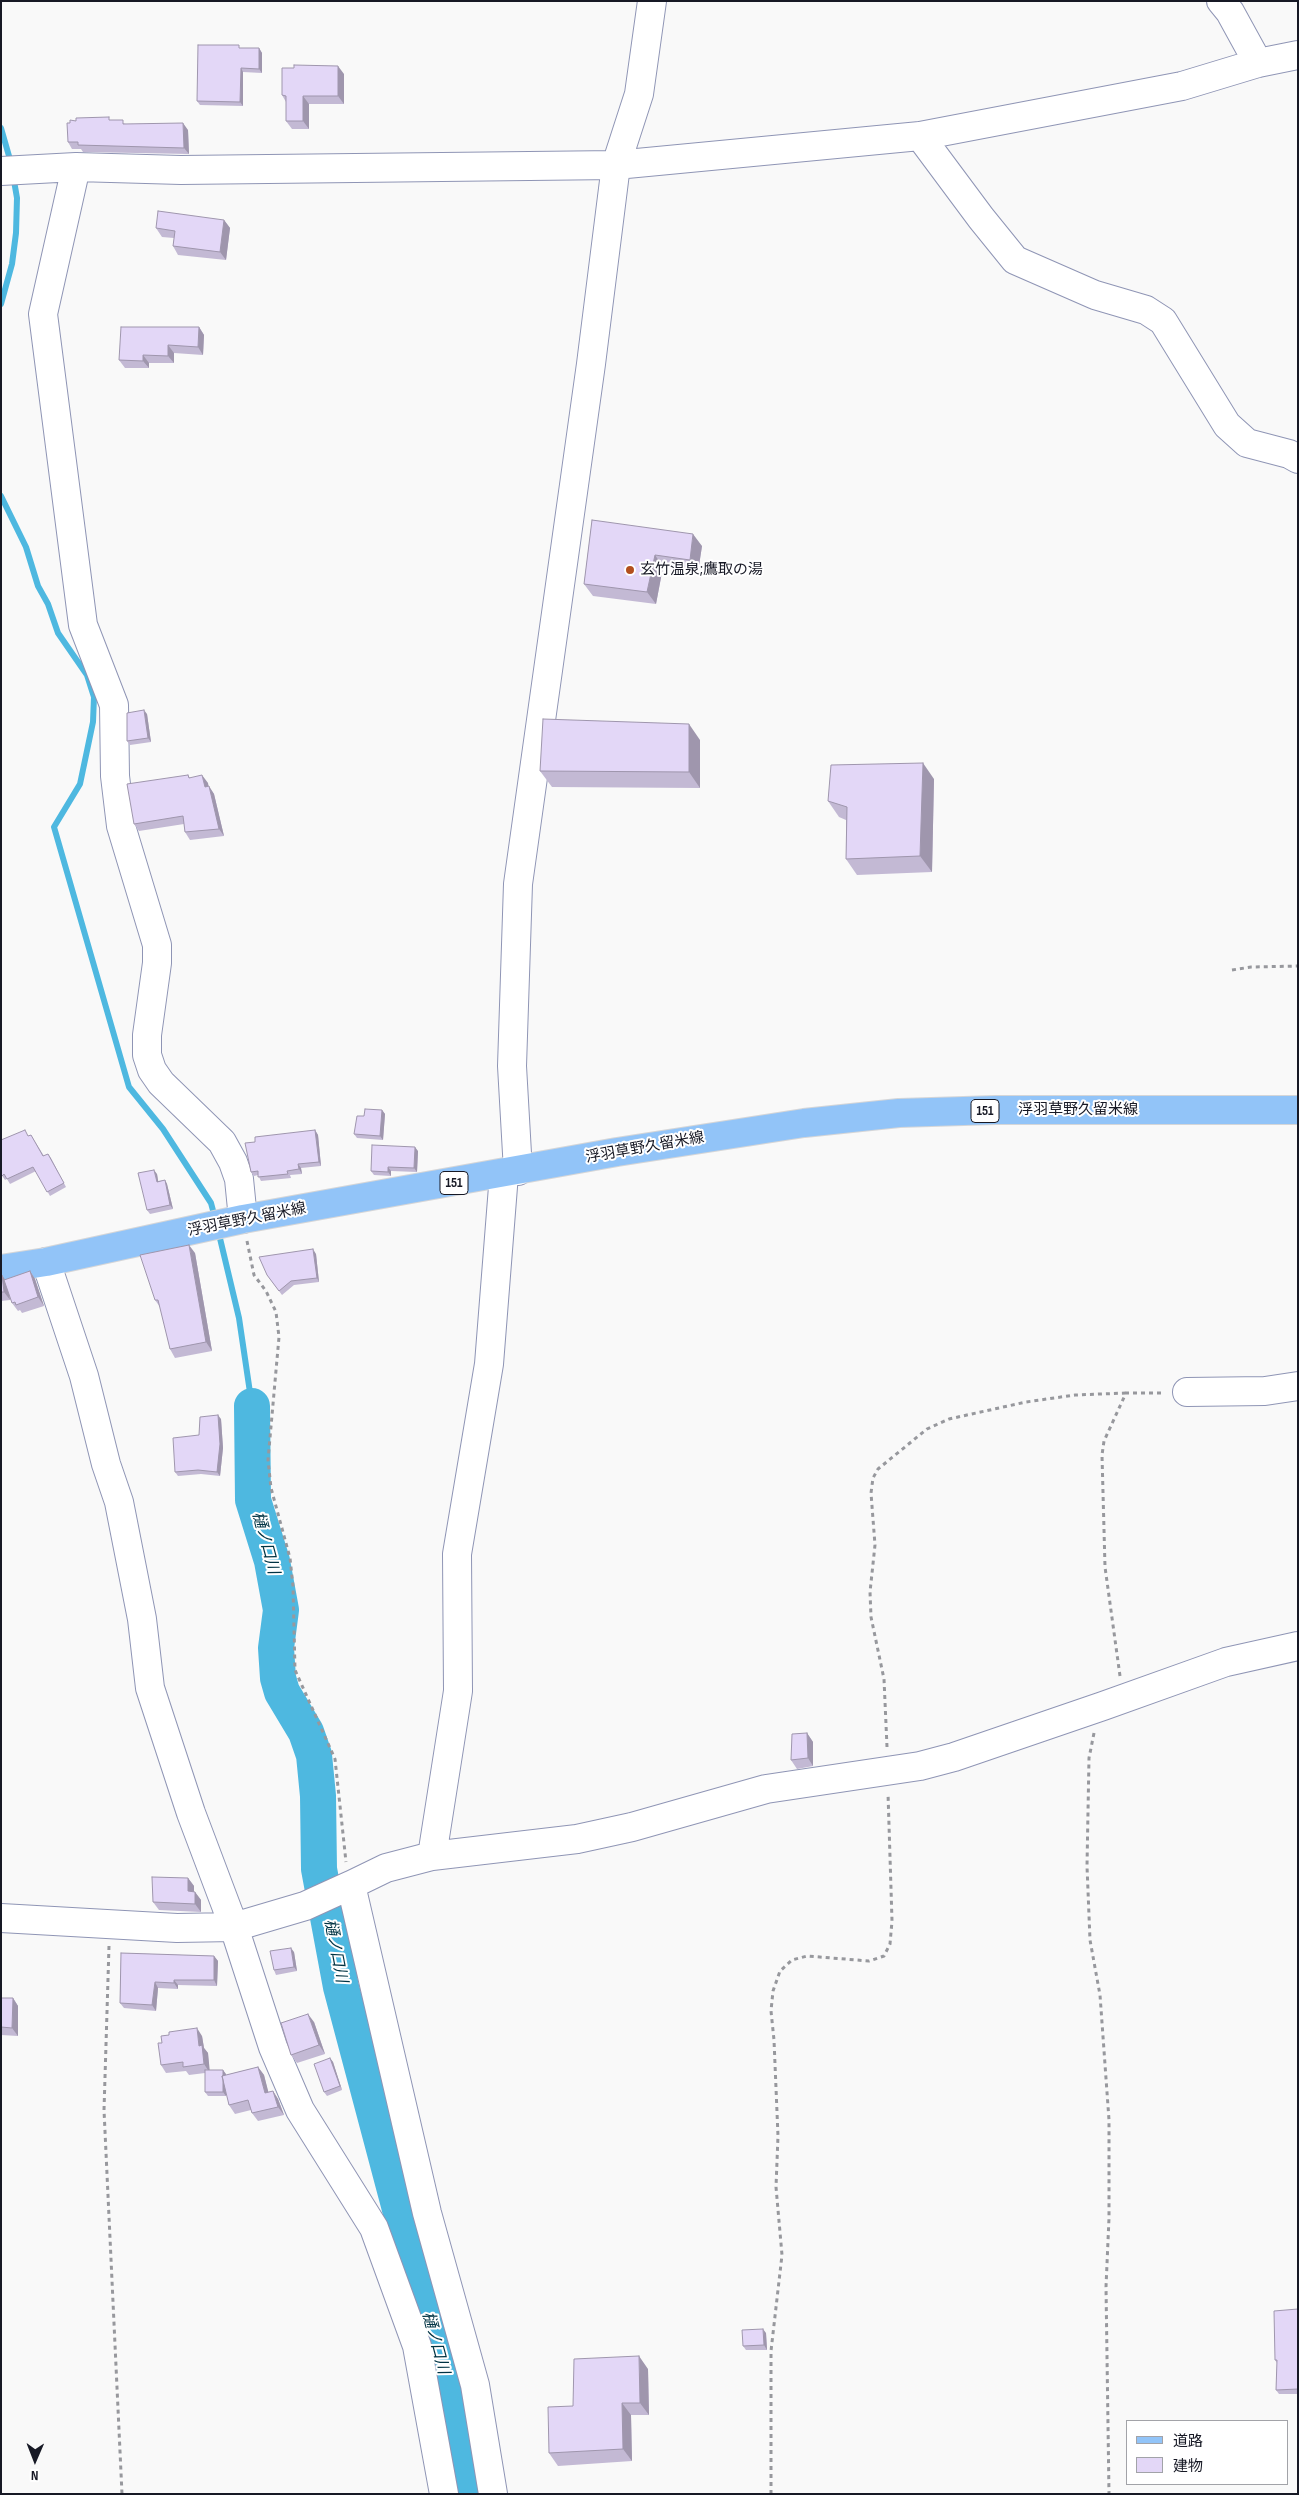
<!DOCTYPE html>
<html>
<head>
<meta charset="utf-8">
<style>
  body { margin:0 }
  #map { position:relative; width:1299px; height:2495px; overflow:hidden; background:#f9f9f9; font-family:"Sofia Sans Condensed","Noto Sans JP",sans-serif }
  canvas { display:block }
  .frame { position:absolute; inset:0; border:2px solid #171925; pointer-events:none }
  .legend { position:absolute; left:1126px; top:2420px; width:162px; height:65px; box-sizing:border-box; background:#fff; border:1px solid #a2a3a8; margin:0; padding:6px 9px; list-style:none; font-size:15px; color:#171925 }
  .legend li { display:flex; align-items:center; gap:10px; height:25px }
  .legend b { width:25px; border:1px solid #a2a3a8 }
  .north { position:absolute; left:10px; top:2435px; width:50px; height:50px; -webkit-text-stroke:4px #fff; paint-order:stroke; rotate:181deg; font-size:14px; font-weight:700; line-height:20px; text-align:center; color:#171925 }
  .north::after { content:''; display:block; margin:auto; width:18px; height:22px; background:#171925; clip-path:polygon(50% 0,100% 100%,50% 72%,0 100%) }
</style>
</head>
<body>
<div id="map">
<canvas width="1299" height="2495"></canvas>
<div class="frame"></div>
<ul class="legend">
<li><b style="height:6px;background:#92c4f8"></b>道路</li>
<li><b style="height:14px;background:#e3d7f7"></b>建物</li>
</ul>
<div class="north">N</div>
</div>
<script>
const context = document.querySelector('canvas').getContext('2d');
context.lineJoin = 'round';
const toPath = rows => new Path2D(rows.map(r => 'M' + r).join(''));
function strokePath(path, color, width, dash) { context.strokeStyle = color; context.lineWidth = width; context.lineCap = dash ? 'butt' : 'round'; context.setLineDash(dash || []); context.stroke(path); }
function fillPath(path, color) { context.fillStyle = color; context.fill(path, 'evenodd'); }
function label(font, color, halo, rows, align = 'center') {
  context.font = font + ' "Sofia Sans Condensed","Noto Sans JP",sans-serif'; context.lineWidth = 4; context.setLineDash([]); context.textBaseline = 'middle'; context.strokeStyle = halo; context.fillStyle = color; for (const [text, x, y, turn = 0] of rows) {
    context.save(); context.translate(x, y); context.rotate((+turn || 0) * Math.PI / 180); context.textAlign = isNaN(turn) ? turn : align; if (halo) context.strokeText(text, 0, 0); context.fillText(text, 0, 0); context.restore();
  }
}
strokePath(toPath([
  [1,128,11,163],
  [1,304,12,264,16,233,17,198,13,175],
  [1,496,26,547,38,586,48,604,58,633,87,675,94,697,93,722,80,784,54,827,129,1087,163,1129,211,1203,215,1218],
  [218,1230,239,1318,252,1406]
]), '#4eb8e0', 6);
strokePath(toPath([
  [252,1406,253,1500,272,1561,281,1610,276,1648,278,1678,282,1692,306,1732,314,1755,318,1796,319,1869,341,1987,448,2390,467,2494]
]), '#4eb8e0', 36);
const minor = toPath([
  [1221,1,1230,12,1258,63],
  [920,136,981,218,1015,260,1095,295,1146,310,1163,321,1227,425,1247,443,1289,454,1298,459],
  [76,167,43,314,83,625,114,705,115,776,121,826,157,945,157,963,147,1035,147,1055,152,1070,161,1083,222,1142,233,1162,239,1179,243,1219],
  [1,171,76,167,181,170,616,165,920,136,1182,86,1258,63,1298,55],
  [518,1171,512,1066,518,884,591,364,616,165,639,94,652,1],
  [46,1262,84,1376,106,1464,119,1502,142,1619,150,1688,191,1813,234,1927,273,2047,300,2110,374,2228,417,2346,444,2494],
  [1187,1392,1265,1391,1298,1386],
  [432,1856,458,1691,457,1554,489,1364,504,1174],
  [1,1918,177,1928,234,1927,305,1906,351,1885],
  [493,2494,475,2385,427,2213,351,1885,386,1868,432,1856,577,1839,632,1827,766,1789,920,1766,954,1757,1103,1706,1226,1662,1298,1646]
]);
const major = toPath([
  [1,1269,46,1262,243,1219,617,1152,804,1123,899,1113,996,1110,1298,1110]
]);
strokePath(minor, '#8f95b5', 30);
strokePath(major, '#d5d6d8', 30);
strokePath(toPath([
  [1232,970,1251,967,1298,966],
  [247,1241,254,1275,266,1291,276,1312,279,1337,268,1460,271,1488,290,1558,293,1586,295,1670,335,1759,346,1862],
  [1120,1676,1105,1567,1102,1455,1104,1441,1126,1393,1164,1393],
  [1094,1733,1089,1758,1087,1866,1090,1940,1100,1995,1109,2120,1109,2218,1106,2287,1109,2494],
  [887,1747,884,1679,871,1617,870,1592,875,1545,871,1493,873,1478,878,1469,927,1429,949,1419,1026,1402,1075,1395,1126,1393],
  [109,1946,104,2110,122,2494],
  [771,2494,771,2351,782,2255,776,2187,778,2136,774,2040,771,2011,773,1991,780,1971,792,1960,807,1956,869,1961,884,1956,890,1944,892,1921,888,1793]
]), '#97989d', 3, [4, 4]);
strokePath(minor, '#fff', 28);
strokePath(major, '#92c4f8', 28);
fillPath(toPath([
  [241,48,259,48,262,53,262,73,243,72,243,106,200,105,197,101],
  [344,74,344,104,309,104,309,129,292,129,286,121,286,102,282,95],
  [111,120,126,124,188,130,189,154,83,152,81,149,72,149,68,142,70,123],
  [224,220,230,228,226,260,178,255,173,246,174,238,162,237,156,228],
  [199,327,204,335,203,355,174,353,174,363,149,363,149,368,125,368,119,360],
  [592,520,702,546,698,572,663,567,656,604,593,596,584,584],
  [147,714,151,742,130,745,127,741],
  [700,740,700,788,552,787,540,771],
  [188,775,190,778,208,783,208,786,214,794,224,836,190,840,185,832,184,824,139,831,134,824],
  [934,779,932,872,857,875,846,859,846,820,839,817,828,801],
  [382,1110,385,1114,383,1140,357,1138,354,1134,364,1116],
  [315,1130,318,1135,321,1166,301,1168,302,1174,290,1175,291,1178,261,1181,258,1175,254,1176,251,1172,255,1142],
  [31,1135,44,1156,48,1154,51,1158,66,1187,50,1196,36,1171,10,1184,7,1179,5,1180,1,1174,29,1136],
  [418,1151,417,1172,391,1171,391,1176,374,1175,371,1171],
  [157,1174,158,1181,165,1180,167,1184,173,1209,150,1214,147,1210],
  [195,1253,212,1351,175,1358,170,1349,160,1307,155,1300],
  [316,1254,319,1282,294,1285,282,1295,267,1275],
  [30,1271,35,1279,44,1306,22,1313,20,1310,18,1311,12,1303,9,1295,10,1300,1,1301,1,1275,2,1275,5,1280],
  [221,1419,223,1448,220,1476,201,1474,178,1476,175,1472,199,1435],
  [807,1733,813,1742,813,1766,797,1769,791,1760],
  [188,1878,194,1886,194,1892,195,1892,201,1900,201,1912,159,1910,153,1902],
  [294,1952,297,1971,276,1975,274,1970],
  [121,1953,214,1956,218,1961,217,1986,178,1985,178,1989,158,1988,156,2011,124,2008,120,2003],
  [1,1998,13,1998,18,2006,18,2036,1,2035],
  [314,2022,325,2054,297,2063,291,2055],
  [202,2036,204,2048,208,2053,209,2070,223,2070,226,2075,258,2067,264,2075,268,2092,273,2091,278,2099,284,2115,258,2121,252,2113,251,2110,235,2114,229,2105,226,2091,226,2096,208,2096,205,2092,205,2073,189,2075,186,2071,166,2073,161,2065],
  [330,2058,333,2062,342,2090,327,2096,324,2092],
  [1298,2309,1298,2394,1279,2394,1276,2390,1277,2363,1275,2360],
  [766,2333,767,2350,746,2350,743,2346],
  [648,2369,649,2415,631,2415,632,2461,558,2466,549,2453,573,2406]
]), '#c3b9d4');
fillPath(toPath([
  [259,48,262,53,262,73,259,69],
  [338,66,344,74,344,104,338,96],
  [241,68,243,72,243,106,240,102],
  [303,96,309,104,309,129,303,121],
  [183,123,188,130,189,154,184,148],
  [224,220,230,228,226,260,220,252],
  [199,327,204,335,203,355,198,347],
  [168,345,174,353,174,363,168,356],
  [143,355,149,363,149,368,143,361],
  [693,534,702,546,698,572,690,560],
  [655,555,663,567,656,604,647,592],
  [144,710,147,714,151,742,148,738],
  [689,724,700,740,700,788,689,772],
  [923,763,934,779,932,872,920,856],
  [202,775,208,783,210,794,205,787],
  [209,786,214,794,224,836,219,829],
  [382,1110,385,1114,383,1140,380,1136],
  [315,1130,318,1135,321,1166,319,1162],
  [415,1147,418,1151,417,1172,414,1168],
  [298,1164,301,1168,302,1174,299,1169],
  [388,1167,391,1171,391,1176,388,1172],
  [154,1170,157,1174,159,1186,157,1182],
  [165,1180,167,1184,173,1209,170,1205],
  [189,1245,195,1253,212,1351,206,1342],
  [313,1249,316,1254,319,1282,317,1278],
  [30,1271,35,1279,44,1306,38,1297],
  [2,1275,8,1284,10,1300,4,1292],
  [218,1415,221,1419,223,1448,220,1476,217,1472],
  [807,1733,813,1742,813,1766,808,1758],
  [188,1878,194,1886,194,1900,188,1891],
  [195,1892,201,1900,201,1912,195,1904],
  [291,1948,294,1952,297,1971,294,1967],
  [214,1956,218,1961,217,1986,214,1980],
  [174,1980,178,1985,178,1989,174,1983],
  [155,1982,158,1988,156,2011,152,2005],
  [13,1998,18,2006,18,2036,12,2028],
  [308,2014,314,2022,325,2054,319,2045],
  [197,2028,202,2036,204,2048,208,2053,210,2073,204,2064,199,2046],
  [330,2058,333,2062,342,2090,340,2086],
  [258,2067,264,2075,271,2102,265,2093],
  [223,2070,226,2074,226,2096,223,2092],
  [273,2091,278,2099,284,2115,278,2107],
  [763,2329,766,2333,767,2350,764,2345],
  [639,2356,648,2369,649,2415,640,2403],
  [622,2403,631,2415,632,2461,623,2449]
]), '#9f96ad');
const building = toPath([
  [198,45,239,45,239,48,259,48,259,69,241,68,240,102,197,101,198,45],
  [294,65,338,66,338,96,303,96,303,121,286,121,286,96,282,95,282,68,294,68,294,65],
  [109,117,109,120,123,120,123,124,183,123,184,148,78,145,78,142,68,142,67,123,70,123,70,120,76,121,76,118,109,117],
  [158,211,224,220,220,252,173,246,175,231,156,228,158,211],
  [121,327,199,327,198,347,168,345,168,356,143,355,143,361,119,360,121,327],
  [592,520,693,534,690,560,655,555,647,592,584,584,592,520],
  [144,710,148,738,127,741,127,713,144,710],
  [543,719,689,724,689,772,540,771,543,719],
  [923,763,920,856,846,859,847,807,828,801,831,765,923,763],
  [188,775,189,778,202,775,205,787,209,786,219,829,185,832,183,816,134,824,127,784,188,775],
  [365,1109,382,1110,380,1136,354,1134,357,1116,364,1116,365,1109],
  [25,1130,28,1136,31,1135,43,1156,48,1154,64,1183,47,1192,33,1167,7,1179,4,1174,2,1176,1,1174,1,1140,25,1130],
  [315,1130,319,1162,298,1164,299,1169,287,1171,288,1174,258,1177,258,1171,251,1172,245,1143,255,1142,255,1137,315,1130],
  [372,1145,415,1147,414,1168,388,1167,388,1172,371,1171,372,1145],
  [154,1170,157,1182,165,1180,170,1205,147,1210,138,1173,154,1170],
  [189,1245,206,1342,170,1349,158,1300,155,1300,140,1255,189,1245],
  [313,1249,317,1278,291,1281,279,1291,267,1275,259,1257,313,1249],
  [30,1271,38,1297,16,1305,15,1302,12,1303,4,1280,30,1271],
  [1,1275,2,1275,4,1292,1,1292,1,1275],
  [218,1415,220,1444,217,1472,198,1470,175,1472,173,1438,199,1435,200,1417,218,1415],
  [807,1733,808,1758,791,1760,792,1734,807,1733],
  [152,1877,188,1878,188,1891,195,1892,195,1904,153,1902,152,1877],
  [291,1948,294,1967,274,1970,270,1951,291,1948],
  [121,1953,214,1956,214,1980,174,1980,174,1983,155,1982,152,2005,120,2003,121,1953],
  [1,1998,13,1998,12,2028,1,2027,1,1998],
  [308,2014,319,2045,291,2055,281,2023,308,2014],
  [197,2028,199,2046,202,2045,204,2064,183,2067,183,2062,161,2065,158,2043,162,2043,161,2036,169,2035,169,2032,197,2028],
  [330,2058,340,2086,324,2092,314,2064,330,2058],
  [258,2067,265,2093,273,2091,278,2107,252,2113,248,2100,229,2105,222,2076,258,2067],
  [205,2070,223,2070,223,2076,222,2076,223,2080,223,2092,205,2092,205,2070],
  [1298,2309,1298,2389,1276,2390,1277,2360,1275,2360,1274,2311,1298,2309],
  [763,2329,764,2345,743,2346,742,2330,763,2329],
  [639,2356,640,2403,622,2403,623,2449,549,2453,548,2407,573,2406,574,2359,639,2356]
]);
fillPath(building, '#e3d7f7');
strokePath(building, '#9f96ad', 1);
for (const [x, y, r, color] of [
  [630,570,5,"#b34f1d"]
]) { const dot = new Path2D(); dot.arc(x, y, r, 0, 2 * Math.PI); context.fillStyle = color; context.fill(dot); strokePath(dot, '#fff', 2); }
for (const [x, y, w] of [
  [985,1111,28],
  [454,1183,28]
]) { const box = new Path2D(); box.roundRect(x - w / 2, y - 11.5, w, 23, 4); context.fillStyle = '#fff'; context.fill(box); strokePath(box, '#171925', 1); }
label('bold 14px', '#171925', null, [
  ["151",985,1111],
  ["151",454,1183]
]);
label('15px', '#171925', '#fff', [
  ["玄竹温泉;鷹取の湯",640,570]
], 'left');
label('15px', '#171925', '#fff', [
  ["浮羽草野久留米線",1078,1110],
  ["浮羽草野久留米線",645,1148,-10],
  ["浮羽草野久留米線",247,1220,-11]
]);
label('italic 16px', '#003343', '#fff', [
  ["樋ノ口川",265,1543,75],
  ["樋ノ口川",335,1951,79],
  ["樋ノ口川",435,2343,75]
]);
</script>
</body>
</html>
